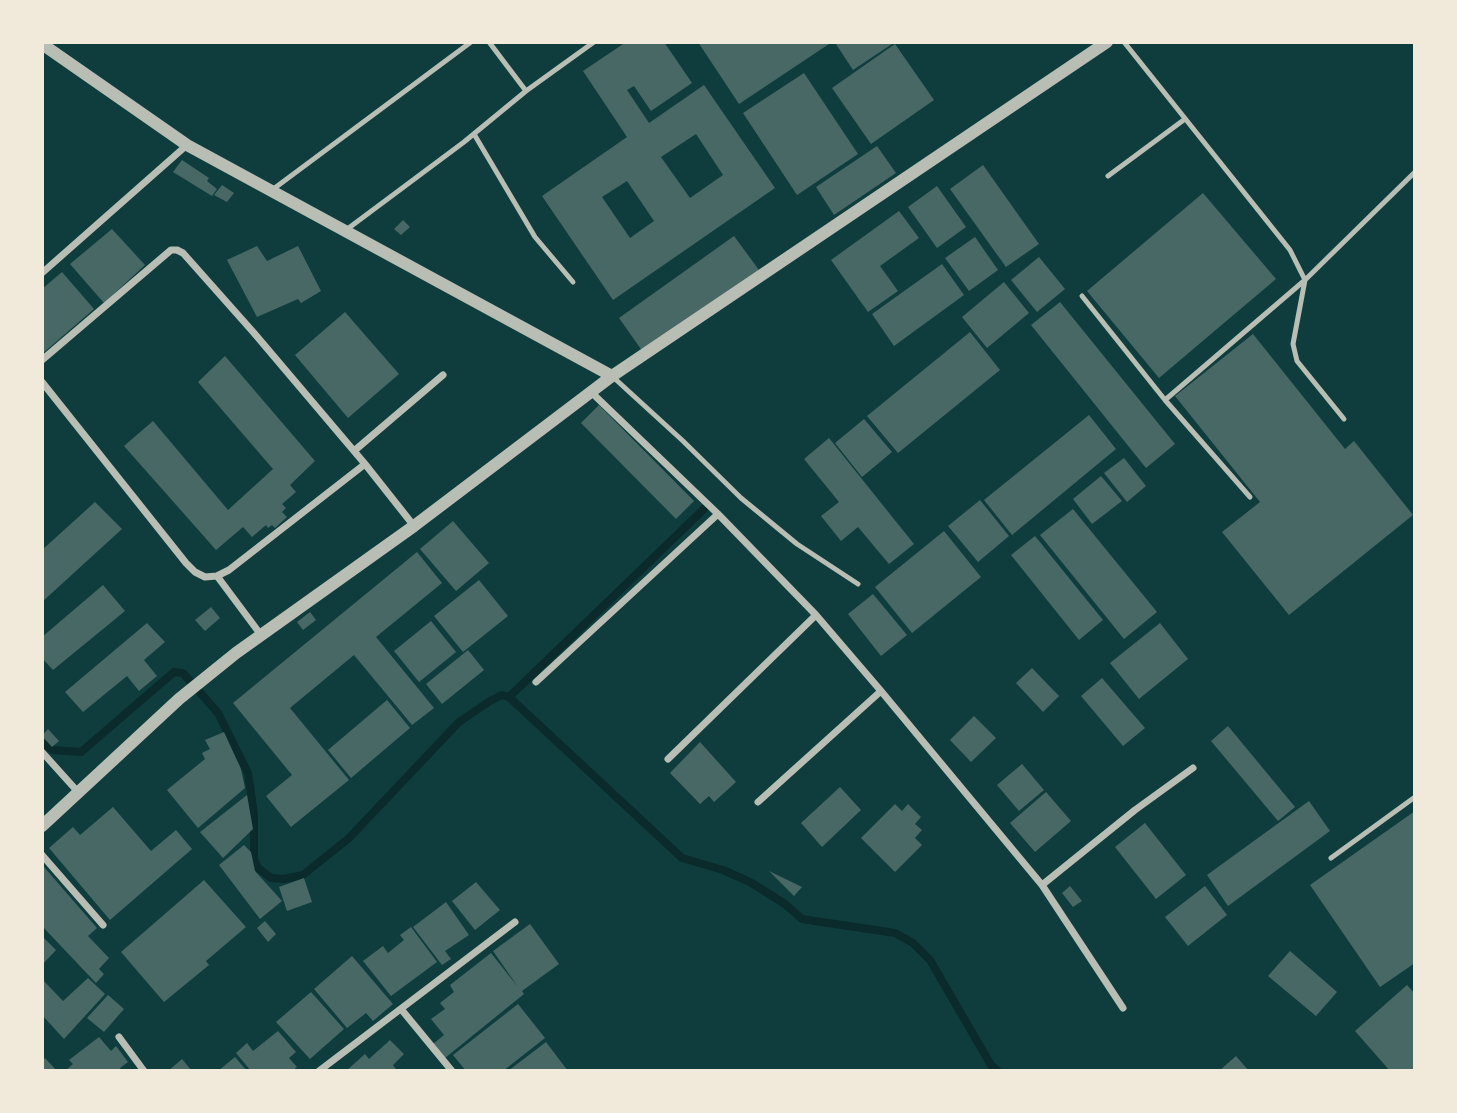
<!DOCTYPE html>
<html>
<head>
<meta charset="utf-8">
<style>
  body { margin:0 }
  #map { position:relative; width:1457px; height:1113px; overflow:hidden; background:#0f3d3e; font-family:"Exo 2",sans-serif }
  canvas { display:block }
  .frame { position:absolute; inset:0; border:44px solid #f1e9da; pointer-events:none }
</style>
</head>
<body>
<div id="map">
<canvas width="1457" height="1113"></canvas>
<div class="frame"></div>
</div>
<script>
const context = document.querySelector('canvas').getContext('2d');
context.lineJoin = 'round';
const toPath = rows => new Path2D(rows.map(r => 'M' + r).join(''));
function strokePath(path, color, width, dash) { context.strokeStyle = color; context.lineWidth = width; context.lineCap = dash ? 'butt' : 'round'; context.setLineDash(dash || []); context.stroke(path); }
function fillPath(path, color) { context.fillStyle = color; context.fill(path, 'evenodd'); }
strokePath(toPath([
  [509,697,704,509],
  [42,743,53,750,81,752,174,672,183,673,218,713,248,773,254,814,254,859,258,868,271,878,284,879,303,875,349,838,459,722,490,701,502,695,509,697,682,858,723,870,750,882,785,904,802,919,895,933,913,943,930,960,991,1065,998,1071]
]), '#0a2a2b', 8);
fillPath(toPath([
  [626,42,664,42,692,83,651,111,634,86,627,90,649,123,704,85,775,188,613,300,542,196,627,137,583,71],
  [696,134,723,175,690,198,661,157],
  [627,181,654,221,630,238,602,197],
  [698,42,832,42,739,104],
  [840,42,895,42,853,70,836,44],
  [895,44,934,100,871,144,832,88],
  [804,73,858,154,797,195,743,113],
  [877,146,896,173,834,215,816,187],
  [182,160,209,178,207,181,217,189,212,196,173,172],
  [983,165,1039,244,1006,267,950,189],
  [222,185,234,193,227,202,214,195],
  [937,186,966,227,937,248,908,207],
  [1203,193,1276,279,1159,378,1087,291],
  [899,211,919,238,880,266,898,291,868,312,831,260],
  [403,220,410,227,401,235,394,229],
  [112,229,145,265,104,303,70,264],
  [734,236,759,270,643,352,619,318],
  [975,237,998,270,969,291,945,258],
  [257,246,267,261,298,246,321,291,301,303,298,299,257,317,227,260],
  [1039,257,1065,289,1037,312,1011,280],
  [942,264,964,295,894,346,872,314],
  [62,272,94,309,42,354,42,289],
  [1004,282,1029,313,987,348,962,317],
  [1060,302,1175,444,1146,468,1031,325],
  [345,312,399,374,348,418,295,355],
  [970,332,1000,370,898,453,867,416],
  [1253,334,1345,449,1354,441,1413,515,1289,615,1222,532,1260,502,1175,396],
  [225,356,315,461,290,485,296,492,282,504,286,508,282,512,287,517,275,528,272,525,268,528,266,525,252,537,243,527,216,550,124,446,153,421,228,510,273,469,198,382],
  [599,405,694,501,676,519,581,423],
  [1089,415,1116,449,1012,535,984,500],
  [864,419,892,452,862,477,835,443],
  [829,438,914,544,889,564,858,527,841,541,821,516,839,502,804,459],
  [1124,458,1146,486,1127,502,1104,473],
  [1101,476,1122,501,1092,524,1073,499],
  [980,500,1009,536,978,562,948,526],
  [95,502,122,529,42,602,42,550],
  [1073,509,1157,612,1124,639,1040,535],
  [453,521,489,563,456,591,420,549],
  [944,531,981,577,912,633,875,587],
  [1035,536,1103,620,1079,640,1011,555],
  [417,552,442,583,376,637,434,708,412,725,354,655,290,708,349,780,291,827,266,796,292,775,233,703],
  [479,580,508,616,463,652,434,616],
  [103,585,125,611,53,670,42,658,42,637],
  [873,594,907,635,881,656,848,614],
  [211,607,220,618,205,631,195,620],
  [310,612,316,620,303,630,297,622],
  [431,621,456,652,419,682,394,651],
  [147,623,165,642,144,660,157,676,139,691,127,676,83,712,65,692],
  [1160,623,1188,659,1139,699,1110,663],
  [468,650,484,670,442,704,426,684],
  [1032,668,1059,696,1043,712,1016,683],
  [1102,678,1145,728,1123,746,1081,696],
  [387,700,410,728,351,778,328,750],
  [974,716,996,738,971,762,950,740],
  [1228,726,1295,807,1278,821,1211,741],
  [48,729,59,741,52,747,42,736],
  [224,732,241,769,245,788,198,828,167,790,205,759,202,753,210,749,205,740],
  [700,742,736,782,714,802,709,796,700,804,670,773],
  [1022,764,1044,790,1019,811,997,785],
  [840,787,861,810,822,847,801,823],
  [1046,792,1071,821,1035,852,1010,823],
  [247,795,253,829,223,858,200,832],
  [1309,801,1330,831,1228,906,1207,875],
  [895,804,902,811,908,804,921,817,915,824,922,830,915,838,922,845,895,872,861,838],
  [113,807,151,851,176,830,192,849,110,920,49,848,73,827,80,835],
  [1415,811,1415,963,1380,987,1310,885],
  [1145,823,1186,875,1156,899,1115,847],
  [244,845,251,852,255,871,282,901,260,919,219,865],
  [44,867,97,928,88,936,109,958,99,969,104,974,96,983,42,926],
  [769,871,802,887,794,896],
  [304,878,312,902,287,911,279,887],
  [204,880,246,927,206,961,209,965,164,1002,121,952],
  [476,882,500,910,475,930,452,901],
  [1070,886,1082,901,1073,907,1062,893],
  [1205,886,1227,915,1188,946,1165,917],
  [446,902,469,935,445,951,451,959,442,965,413,927],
  [265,921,276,934,268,942,257,928],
  [530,924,559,964,522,991,524,994,445,1058,433,1044,444,1035,431,1019,445,1009,440,1003,454,992,450,985,491,953,518,987,493,951],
  [411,927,437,962,391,996,363,961,383,946,388,953,404,940,400,935],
  [42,936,56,950,42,965],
  [1290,951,1337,992,1316,1016,1268,976],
  [352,956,393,1004,373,1021,366,1013,347,1028,314,989],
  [88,978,105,994,64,1039,42,1015,42,979,63,1001],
  [1407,985,1415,994,1415,1071,1390,1071,1355,1031],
  [311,992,344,1029,310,1059,276,1022],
  [108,995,124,1009,104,1032,87,1018],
  [518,1004,545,1038,503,1071,466,1071,453,1055],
  [278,1031,296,1052,289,1058,297,1067,292,1071,251,1071,236,1053,247,1043,253,1051],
  [99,1037,111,1051,116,1046,128,1062,120,1068,122,1071,65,1071,73,1064,69,1060],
  [390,1040,404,1054,393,1065,397,1071,346,1071,365,1054,369,1059],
  [546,1042,568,1071,508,1071],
  [1236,1056,1249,1071,1219,1071],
  [235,1057,247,1071,218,1071],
  [45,1058,57,1071,42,1071,42,1061],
  [182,1059,192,1071,168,1071]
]), '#486865');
strokePath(toPath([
  [1124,42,1290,250,1305,280,1293,344,1297,361,1344,419],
  [526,91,594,42],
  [474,134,535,237,573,282],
  [1108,176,1185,119],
  [272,190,471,42],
  [346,230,464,142,526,91,489,42],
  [1082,296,1165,400],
  [613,377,683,441,741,498,797,544,858,584],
  [1250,497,1165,400,1305,280,1415,172],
  [1331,858,1415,797]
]), '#b8beb3', 5);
strokePath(toPath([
  [42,273,187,145],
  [42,360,171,250,177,250,183,253,254,333,365,464,229,570,217,576,205,577,195,572,186,563,42,382],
  [591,392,718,514,816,615,881,691,1042,885,1123,1008],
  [354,451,443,375],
  [365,464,414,526],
  [217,576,261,635],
  [536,682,718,514],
  [42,752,78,792],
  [668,759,816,615],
  [758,802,881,691],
  [42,855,103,925],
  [1042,885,1135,810,1193,768],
  [401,1009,452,1071],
  [119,1037,144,1071],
  [319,1071,515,922]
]), '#b8beb3', 7);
strokePath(toPath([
  [42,44,187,145,612,376],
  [42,826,179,699,236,653,414,526,612,376,1107,42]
]), '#b8beb3', 12);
</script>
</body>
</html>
